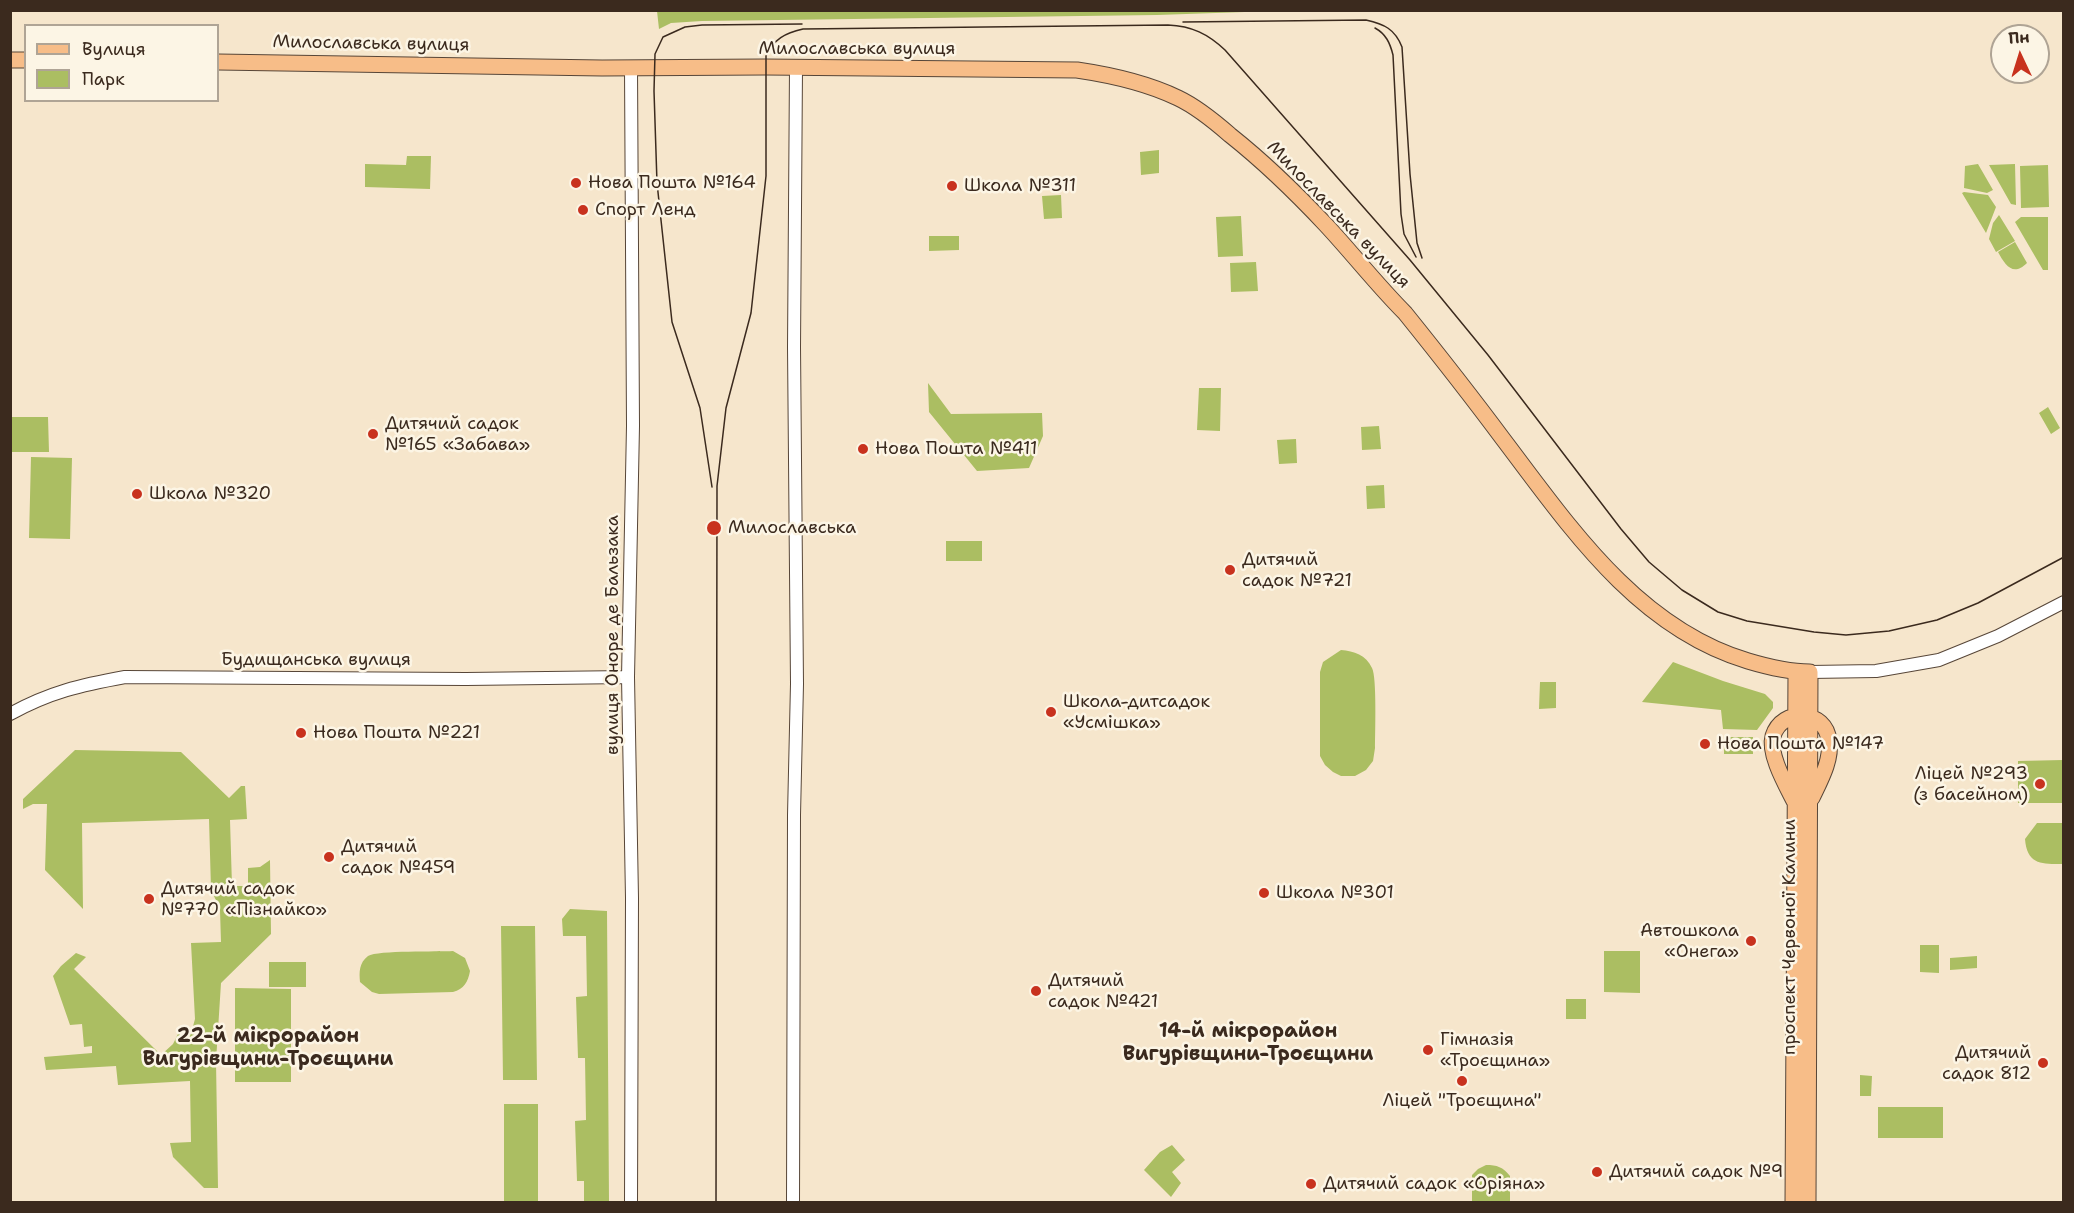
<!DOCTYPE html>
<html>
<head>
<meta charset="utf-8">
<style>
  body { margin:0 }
  #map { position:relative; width:2074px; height:1213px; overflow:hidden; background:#f6e6cc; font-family:"Shantell Sans",sans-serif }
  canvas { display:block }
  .frame { position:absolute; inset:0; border:12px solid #3b2a1e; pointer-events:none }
  .legend { position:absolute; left:24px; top:24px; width:195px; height:78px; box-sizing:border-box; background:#fcf5e5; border:2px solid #afa495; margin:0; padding:8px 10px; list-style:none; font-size:18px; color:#3b2a1e }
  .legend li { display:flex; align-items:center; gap:12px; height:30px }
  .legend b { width:30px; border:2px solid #afa495 }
  .north { position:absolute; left:1990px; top:24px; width:60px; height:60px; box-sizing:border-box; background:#fcf5e5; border:2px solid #afa495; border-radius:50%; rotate:356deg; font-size:16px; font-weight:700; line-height:24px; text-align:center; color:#3b2a1e }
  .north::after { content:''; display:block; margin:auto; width:21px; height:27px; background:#c8321e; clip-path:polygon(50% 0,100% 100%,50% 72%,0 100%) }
</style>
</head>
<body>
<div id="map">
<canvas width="2074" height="1213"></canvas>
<div class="frame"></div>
<ul class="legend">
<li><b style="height:8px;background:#f7bd88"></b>Вулиця</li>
<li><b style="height:16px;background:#abbe62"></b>Парк</li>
</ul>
<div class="north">Пн</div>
</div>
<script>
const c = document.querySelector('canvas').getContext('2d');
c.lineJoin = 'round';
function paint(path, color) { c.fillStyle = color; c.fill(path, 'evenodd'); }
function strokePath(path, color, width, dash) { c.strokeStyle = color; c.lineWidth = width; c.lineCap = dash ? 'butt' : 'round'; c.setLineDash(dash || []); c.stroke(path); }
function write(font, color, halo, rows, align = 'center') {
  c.font = font + ' "Shantell Sans",sans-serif'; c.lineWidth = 5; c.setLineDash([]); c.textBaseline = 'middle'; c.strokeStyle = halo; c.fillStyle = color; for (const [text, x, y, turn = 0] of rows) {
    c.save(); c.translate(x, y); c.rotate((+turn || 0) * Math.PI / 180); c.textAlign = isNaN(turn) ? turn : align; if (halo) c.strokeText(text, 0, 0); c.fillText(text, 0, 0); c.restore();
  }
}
paint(new Path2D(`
  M657,11V10L1274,11L1157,15L702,21L671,23L659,29Z
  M1159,150V173L1141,175L1140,152Z
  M407,156H431L430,189L365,187V164L406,165Z
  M1978,164L1993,190L1987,193L1964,188L1965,166Z
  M2015,164L2016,205L2011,204L1989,165Z
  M2048,165L2049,207L2021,208L2020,166Z
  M1964,192L1988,195L1996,207L1986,233L1962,193Z
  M1061,195L1062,218L1044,219L1042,196Z
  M1999,215L2015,241L1996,252L1989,239L1993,223Z
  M1241,216L1243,256L1218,257L1216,217Z
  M2021,217H2048V270H2043L2015,222Z
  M929,236H959V250L929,251Z
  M2015,242L2027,263C2013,277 2005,265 1998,252Z
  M1256,262L1258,291L1231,292L1230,263Z
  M928,383L951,414L1042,413L1043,436L1029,468L977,471L929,412Z
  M1199,388H1221L1220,431L1197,430Z
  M2048,407L2060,428L2051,434L2039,413Z
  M11,417H48L49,452H11Z
  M1379,426L1381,449L1362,450L1361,427Z
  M1296,439L1297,463L1279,464L1277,440Z
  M31,457L72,458L70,539L29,538Z
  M1384,485L1385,508L1367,509L1366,486Z
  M946,541H982V561H946Z
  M1341,650C1354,651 1366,655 1372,668C1377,677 1375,734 1375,748L1373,761L1366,770L1355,776H1341L1333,772L1325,765L1320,756V672L1323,662Z
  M1673,662L1723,681L1765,694L1773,702V708L1757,730L1723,729L1721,710L1642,702Z
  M1540,682H1556V708L1539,709Z
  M1724,737H1753V754H1724Z
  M75,750L181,752L229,798L241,786H245L247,819L230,820L232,886H248V868L260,867L270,860L271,934L221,983L216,1061L218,1188H204L173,1157L170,1143L191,1142L190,1081L118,1085L116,1066L46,1070L44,1057L92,1053V1046L84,1047L82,1024L70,1025L53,976L61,966L76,953L86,957L74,969L161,1055L173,1044L182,1026L192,1030L195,1019L191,943L221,942L220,910L211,889L209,819L82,823L83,909L45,870L47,804H33L23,809V799Z
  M2063,760V803H2018V761Z
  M2037,823H2063V864C2042,864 2027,865 2025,839Z
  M570,909L607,911L609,1202H584V1181H577L575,1121L586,1120L585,1058H578L576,997L587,996L586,936H563L562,919Z
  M501,926H535L537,1080H503Z
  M1920,945H1939V973L1920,972Z
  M453,951L465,958L470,971C468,982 464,989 453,992L379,994L372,992L360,982C359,972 359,963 368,956C378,950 438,952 453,951Z
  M1604,951H1640V993L1604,992Z
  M1977,956V968L1950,970V958Z
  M269,962H306V987H269Z
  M235,988L291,989V1082H235Z
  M1566,999H1586V1019H1566Z
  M1860,1075L1872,1076L1871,1096H1860Z
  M504,1104H538V1202H504Z
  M1878,1107H1943V1138H1878Z
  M1172,1145L1185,1160L1172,1172L1181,1183L1171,1197L1144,1170L1160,1152Z
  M1486,1165C1497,1165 1503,1167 1510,1176V1202H1472V1175L1478,1169Z`), '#abbe62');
const minor = new Path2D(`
  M1810,672L1876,671L1939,660L1998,636L2064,602
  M10,714C50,692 81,685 125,677L466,679L628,677
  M631,1202L632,898L628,677L633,426L631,68
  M793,1202L794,815L797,684L794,347L796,68`);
const major = new Path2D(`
  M10,60H26
  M218,62L602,68L765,67L1077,70C1111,75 1147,83 1178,98C1197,107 1214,121 1230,135C1264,162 1296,193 1326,225C1353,254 1377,285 1405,313C1438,354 1471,396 1503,439C1569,526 1637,628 1748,661C1768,667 1788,672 1810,672L1808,1202
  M1794,801C1786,785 1768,754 1773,736C1782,707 1826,709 1829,741C1832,760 1820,781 1812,798
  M1793,1202L1796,672`);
strokePath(minor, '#574638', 14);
strokePath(major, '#574638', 17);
strokePath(minor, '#fff', 12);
strokePath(major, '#f7bd88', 15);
strokePath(new Path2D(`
  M1183,22L1366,20C1384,24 1395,29 1402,47L1410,174L1417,243L1422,258
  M1375,28C1386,34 1390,43 1393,55L1401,214L1404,234L1416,257
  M712,487L700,408L672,322L657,183L654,91L655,54L663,37L685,27L702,25L802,24
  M716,1202L717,486L726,408L751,313L766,176V56C774,39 785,33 803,29L1168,25C1192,26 1208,34 1225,50L1410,260L1488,355L1621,529L1649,562L1682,590L1718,612L1747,621L1814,632L1846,635L1889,631L1937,620L1978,603L2064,557`), '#3b2a1e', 1.5);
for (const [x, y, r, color] of [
  [576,183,6,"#c8321e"],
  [952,186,6,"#c8321e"],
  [583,210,6,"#c8321e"],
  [373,434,6,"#c8321e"],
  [863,449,6,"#c8321e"],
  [137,494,6,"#c8321e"],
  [714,528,8,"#c8321e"],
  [1230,570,6,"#c8321e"],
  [1051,712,6,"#c8321e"],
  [301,733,6,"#c8321e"],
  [1705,744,6,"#c8321e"],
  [2040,784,6,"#c8321e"],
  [329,857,6,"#c8321e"],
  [1264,893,6,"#c8321e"],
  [149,899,6,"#c8321e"],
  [1751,941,6,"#c8321e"],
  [1036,991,6,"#c8321e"],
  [1428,1050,6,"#c8321e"],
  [2043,1063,6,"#c8321e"],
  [1462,1081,6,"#c8321e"],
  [1597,1172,6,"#c8321e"],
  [1311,1184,6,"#c8321e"]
]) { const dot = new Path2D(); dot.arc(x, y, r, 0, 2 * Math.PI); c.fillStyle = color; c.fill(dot); strokePath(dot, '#fcf5e5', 2); }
write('18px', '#3b2a1e', '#fcf5e5', [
  ["Милославська вулиця",371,44,1],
  ["Милославська вулиця",857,49],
  ["Милославська вулиця",1338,215,46],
  ["вулиця Оноре де Бальзака",613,635,-90],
  ["Будищанська вулиця",316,660],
  ["проспект Червоної Калини",1790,937,-90]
]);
write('18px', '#3b2a1e', '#fcf5e5', [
  ["Нова Пошта №164",588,183],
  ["Школа №311",964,186],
  ["Спорт Ленд",595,210],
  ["Дитячий садок",385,424],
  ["№165 «Забава»",385,445],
  ["Нова Пошта №411",875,449],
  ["Школа №320",149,494],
  ["Милославська",728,528],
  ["Дитячий",1242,560],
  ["садок №721",1242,581],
  ["Школа-дитсадок",1063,702],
  ["«Усмішка»",1063,723],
  ["Нова Пошта №221",313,733],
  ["Нова Пошта №147",1717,744],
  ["Ліцей №293",2028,774,"right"],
  ["(з басейном)",2028,795,"right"],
  ["Дитячий",341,847],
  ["садок №459",341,868],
  ["Дитячий садок",161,889],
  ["№770 «Пізнайко»",161,910],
  ["Школа №301",1276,893],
  ["Автошкола",1739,931,"right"],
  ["«Онега»",1739,952,"right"],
  ["Дитячий",1048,981],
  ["садок №421",1048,1002],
  ["Гімназія",1440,1040],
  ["«Троєщина»",1440,1061],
  ["Дитячий",2031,1053,"right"],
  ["садок 812",2031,1074,"right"],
  ["Ліцей \"Троєщина\"",1462,1101,"center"],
  ["Дитячий садок №9",1609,1172],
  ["Дитячий садок «Оріяна»",1323,1184]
], 'left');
write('bold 20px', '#3b2a1e', '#fcf5e5', [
  ["14-й мікрорайон",1248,1032],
  ["Вигурівщини-Троєщини",1248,1055],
  ["22-й мікрорайон",268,1037],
  ["Вигурівщини-Троєщини",268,1060]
]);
</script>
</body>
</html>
